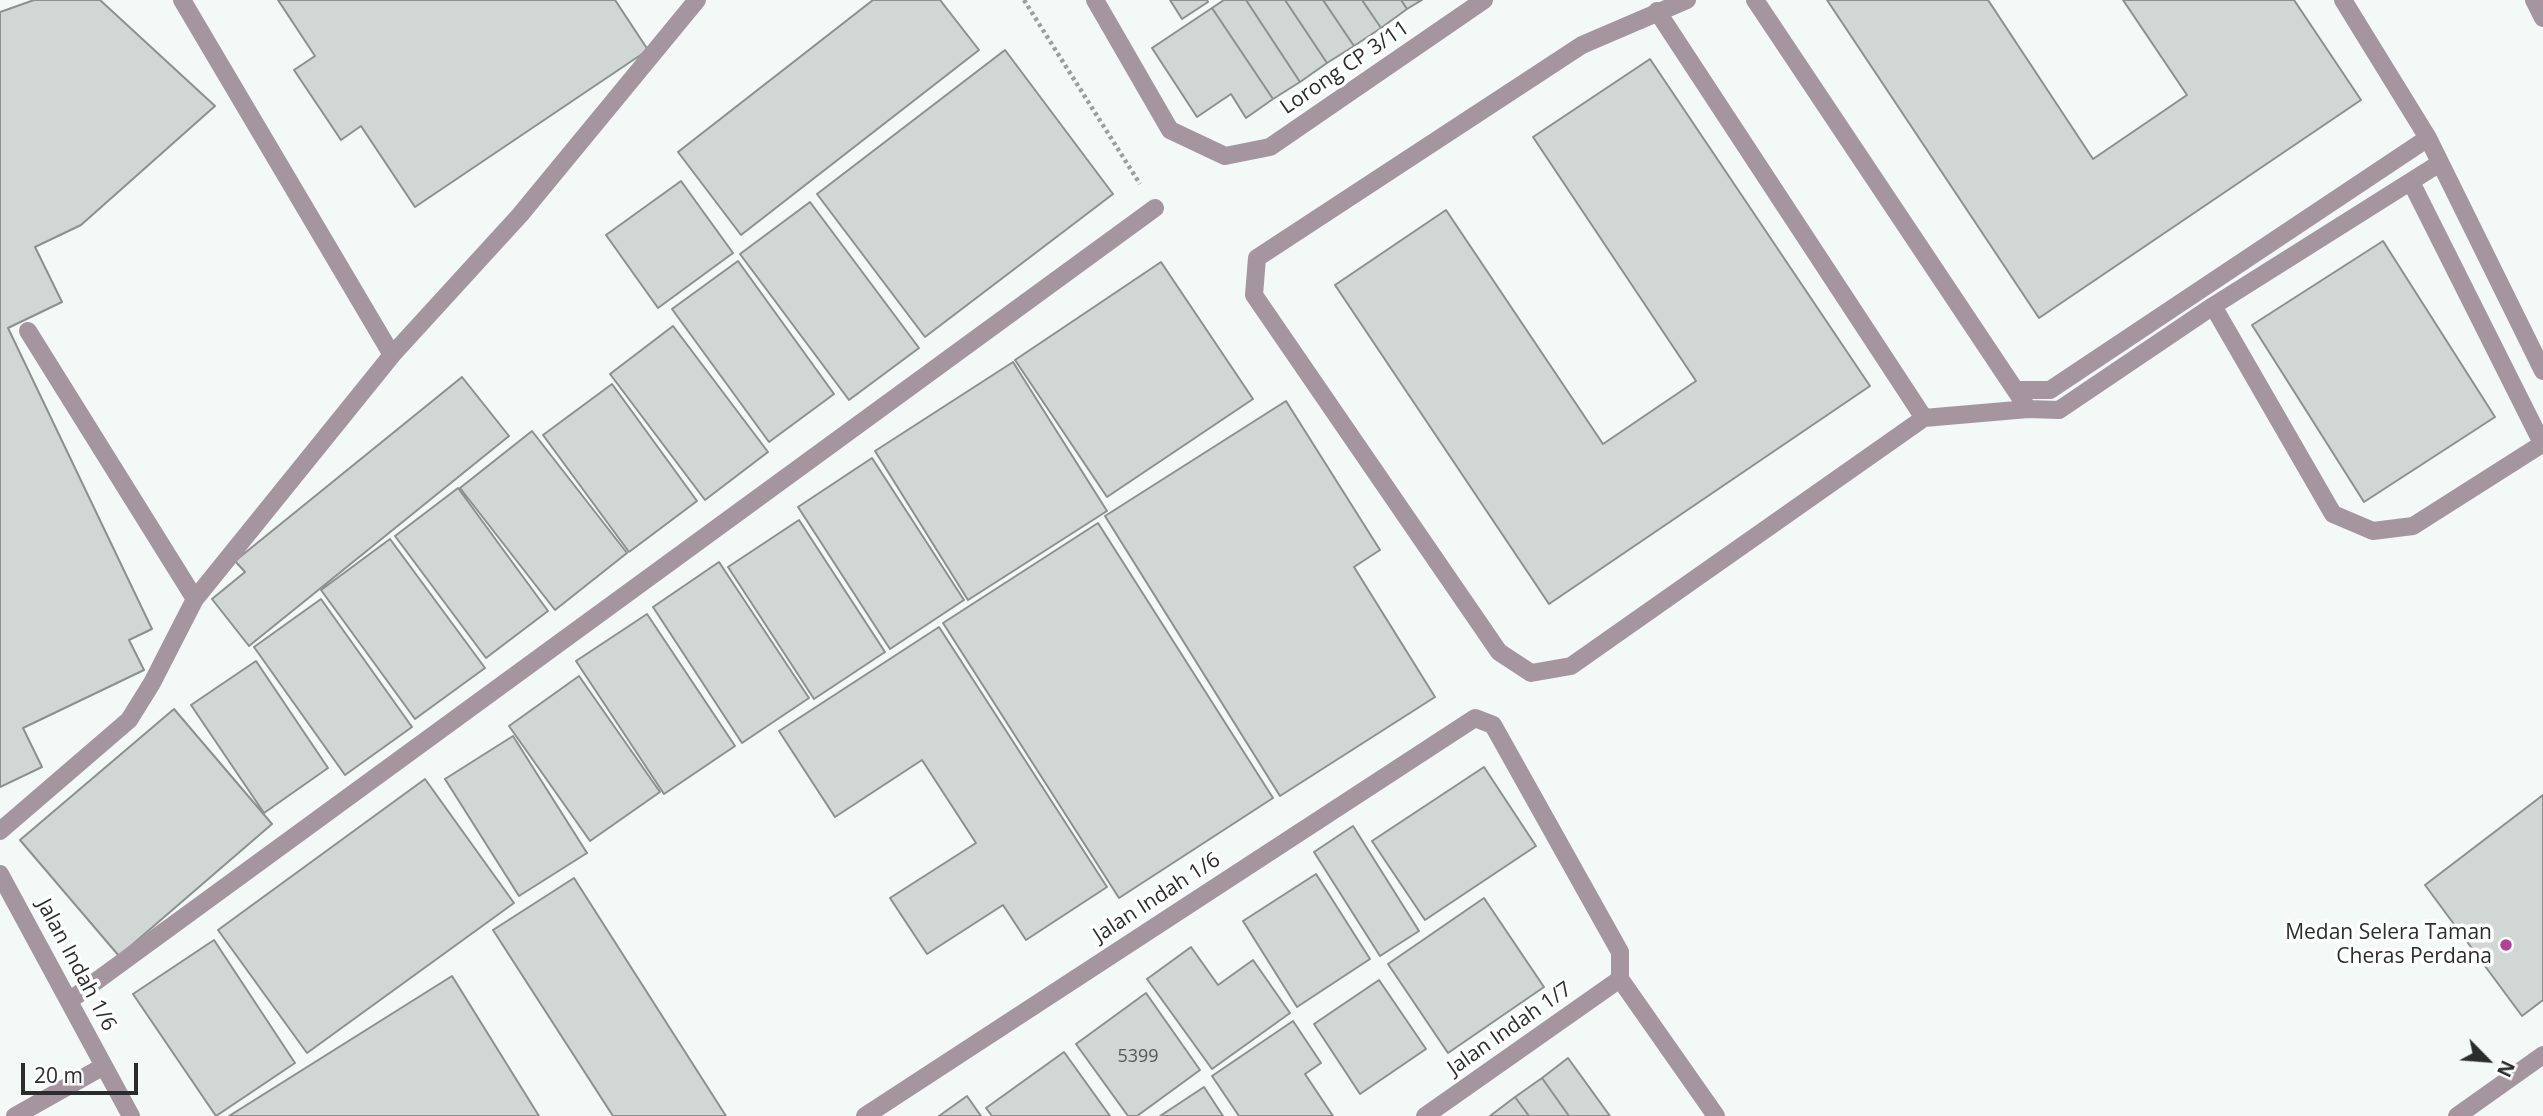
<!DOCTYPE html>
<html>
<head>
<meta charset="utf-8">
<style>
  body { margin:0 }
  #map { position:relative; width:2543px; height:1116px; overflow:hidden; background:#f2f9f6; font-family:"Open Sans",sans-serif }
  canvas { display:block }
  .north { position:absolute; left:2452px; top:1025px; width:70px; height:70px; -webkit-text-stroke:5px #fff; paint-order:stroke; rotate:115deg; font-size:19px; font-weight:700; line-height:28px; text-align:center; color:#2a2d2c }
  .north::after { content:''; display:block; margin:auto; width:24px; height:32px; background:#2a2d2c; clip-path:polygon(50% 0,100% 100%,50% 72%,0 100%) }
  .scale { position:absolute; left:21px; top:1063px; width:117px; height:32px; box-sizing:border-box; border:4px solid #2a2d2c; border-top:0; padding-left:9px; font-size:21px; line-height:24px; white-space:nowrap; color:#2a2d2c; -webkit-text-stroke:5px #fff; paint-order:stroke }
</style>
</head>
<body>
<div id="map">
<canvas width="2543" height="1116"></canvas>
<div class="north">N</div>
<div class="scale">20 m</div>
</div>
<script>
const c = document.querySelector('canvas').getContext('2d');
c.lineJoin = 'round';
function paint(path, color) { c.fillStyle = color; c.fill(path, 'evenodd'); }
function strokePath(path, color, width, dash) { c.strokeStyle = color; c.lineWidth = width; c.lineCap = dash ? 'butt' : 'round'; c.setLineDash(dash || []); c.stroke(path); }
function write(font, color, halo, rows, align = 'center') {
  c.font = font + ' "Open Sans",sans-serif'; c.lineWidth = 7; c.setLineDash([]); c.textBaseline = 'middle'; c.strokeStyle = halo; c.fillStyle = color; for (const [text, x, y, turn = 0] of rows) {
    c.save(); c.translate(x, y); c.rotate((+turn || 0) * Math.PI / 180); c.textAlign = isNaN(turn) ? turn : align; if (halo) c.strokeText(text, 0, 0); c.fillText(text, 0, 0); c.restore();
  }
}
const building = new Path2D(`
  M34,0H100L215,106L81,225L35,247L62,302L8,328L152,629L129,640L144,670L23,728L42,767L0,787V12Z
  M278,0H615L648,50L415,207L361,126L341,140L294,70L315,56Z
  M873,0H940L979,50L741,235L678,152Z
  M1170,0H1207L1208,2L1182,19Z
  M1224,0H1246L1300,82L1273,99L1212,8Z
  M1246,0H1285L1327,63L1300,82Z
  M1285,0H1323L1354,46L1327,63Z
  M1323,0H1362L1381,28L1354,46Z
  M1362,0H1401L1407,9L1381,28Z
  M1401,0H1422L1407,9Z
  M1827,0H1988L2093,159L2187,95L2123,0H2294L2361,100L2039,318Z
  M1212,8L1273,99L1246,118L1231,94L1197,117L1152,48Z
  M1005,50L1113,194L925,337L817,194Z
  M1650,59L1870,386L1549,604L1335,285L1446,210L1603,444L1696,381L1533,137Z
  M681,181L733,253L658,308L606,235Z
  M810,202L919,348L849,400L740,254Z
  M2383,241L2495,417L2364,502L2252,325Z
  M738,261L834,394L769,442L672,309Z
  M1161,262L1253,399L1107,497L1015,360Z
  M673,326L768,452L705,500L610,374Z
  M1013,362L1107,511L968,600L875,451Z
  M462,377L509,436L249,646L212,599L245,572L235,561Z
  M612,384L697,501L629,552L543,435Z
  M1286,401L1380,550L1354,567L1435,697L1280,796L1105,516Z
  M532,431L627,553L555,610L460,488Z
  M872,458L964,600L890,649L798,507Z
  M458,488L548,611L486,658L395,536Z
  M799,520L885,652L814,699L728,567Z
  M1098,523L1273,798L1119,898L943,623Z
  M390,539L485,668L415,719L321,590Z
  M719,562L809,698L742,743L653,607Z
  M321,599L412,727L345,775L254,647Z
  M647,614L735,746L664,794L576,661Z
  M939,627L1107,887L1026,940L1003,905L927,954L890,898L976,843L922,760L835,817L779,731Z
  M256,661L328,768L264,813L191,705Z
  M579,676L660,792L590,841L509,726Z
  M174,709L272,824L119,956L20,840Z
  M513,736L587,853L519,896L445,779Z
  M1484,767L1536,846L1425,920L1372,841Z
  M425,779L514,903L307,1053L218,930Z
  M2543,795V1000L2522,1016L2425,885Z
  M1353,826L1419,931L1380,956L1314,852Z
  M1316,874L1370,959L1297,1007L1243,921Z
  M574,878L726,1116H613L493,930Z
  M1484,898L1544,987L1448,1053L1388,964Z
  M214,940L295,1063L216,1116L133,994Z
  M1191,947L1218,985L1253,960L1290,1013L1212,1069L1147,979Z
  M452,976L539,1116H229Z
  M1379,980L1426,1049L1360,1094L1314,1024Z
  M1146,993L1200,1070L1137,1116H1128L1076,1044Z
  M1293,1021L1321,1063L1305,1074L1333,1116H1239L1212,1076Z
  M1064,1052L1110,1116H992L986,1108Z
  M1568,1058L1610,1116H1569L1542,1078Z
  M1542,1078L1569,1116H1529L1515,1097Z
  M1204,1087L1223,1116H1160Z
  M967,1096L981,1116H939Z
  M1515,1097L1529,1116H1490Z`);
paint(building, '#d0d7d4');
strokePath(building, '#8b918f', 2);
strokePath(new Path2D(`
  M1024,0L1140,184`), '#9ba09e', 4.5, [3.5, 3.5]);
strokePath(new Path2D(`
  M1095,0L1170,130L1225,156L1270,147L1484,0
  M1687,0L1582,45L1257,258L1254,295L1499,652L1531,673L1571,666L1924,418
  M1755,0L2028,409
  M2343,0L2428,138L2543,371
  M2534,0L2543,18
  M1657,11L1924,418L2028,409L2059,410L2213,306L2440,163
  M2411,182L2543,445
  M2213,306L2333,514L2373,531L2413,526L2542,444
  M28,331L195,599
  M392,355L520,215L697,0
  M2015,390H2050L2428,138
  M0,831L129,720L152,683L195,599L392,355L182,0
  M0,874L131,1116
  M1620,979L1716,1116
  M69,1001L1155,208
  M15,1116L104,1066
  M865,1116L1475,718L1493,725L1620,952V979
  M1425,1116L1620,979
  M2457,1116L2543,1055`), '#a5959f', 18);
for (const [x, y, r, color] of [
  [2506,945,7,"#b34099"]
]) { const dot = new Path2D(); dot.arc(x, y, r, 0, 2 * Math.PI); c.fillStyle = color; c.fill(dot); strokePath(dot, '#fff', 2.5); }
write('18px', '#545856', null, [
  ["5399",1138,1057]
]);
write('21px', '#2a2d2c', '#fff', [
  ["Lorong CP 3/11",1345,68,-34],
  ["Jalan Indah 1/6",1157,898,-33],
  ["Jalan Indah 1/6",76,965,62],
  ["Jalan Indah 1/7",1510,1029,-35]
]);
write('21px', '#2a2d2c', '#fff', [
  ["Medan Selera Taman",2492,933],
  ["Cheras Perdana",2492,957]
], 'right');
</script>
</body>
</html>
